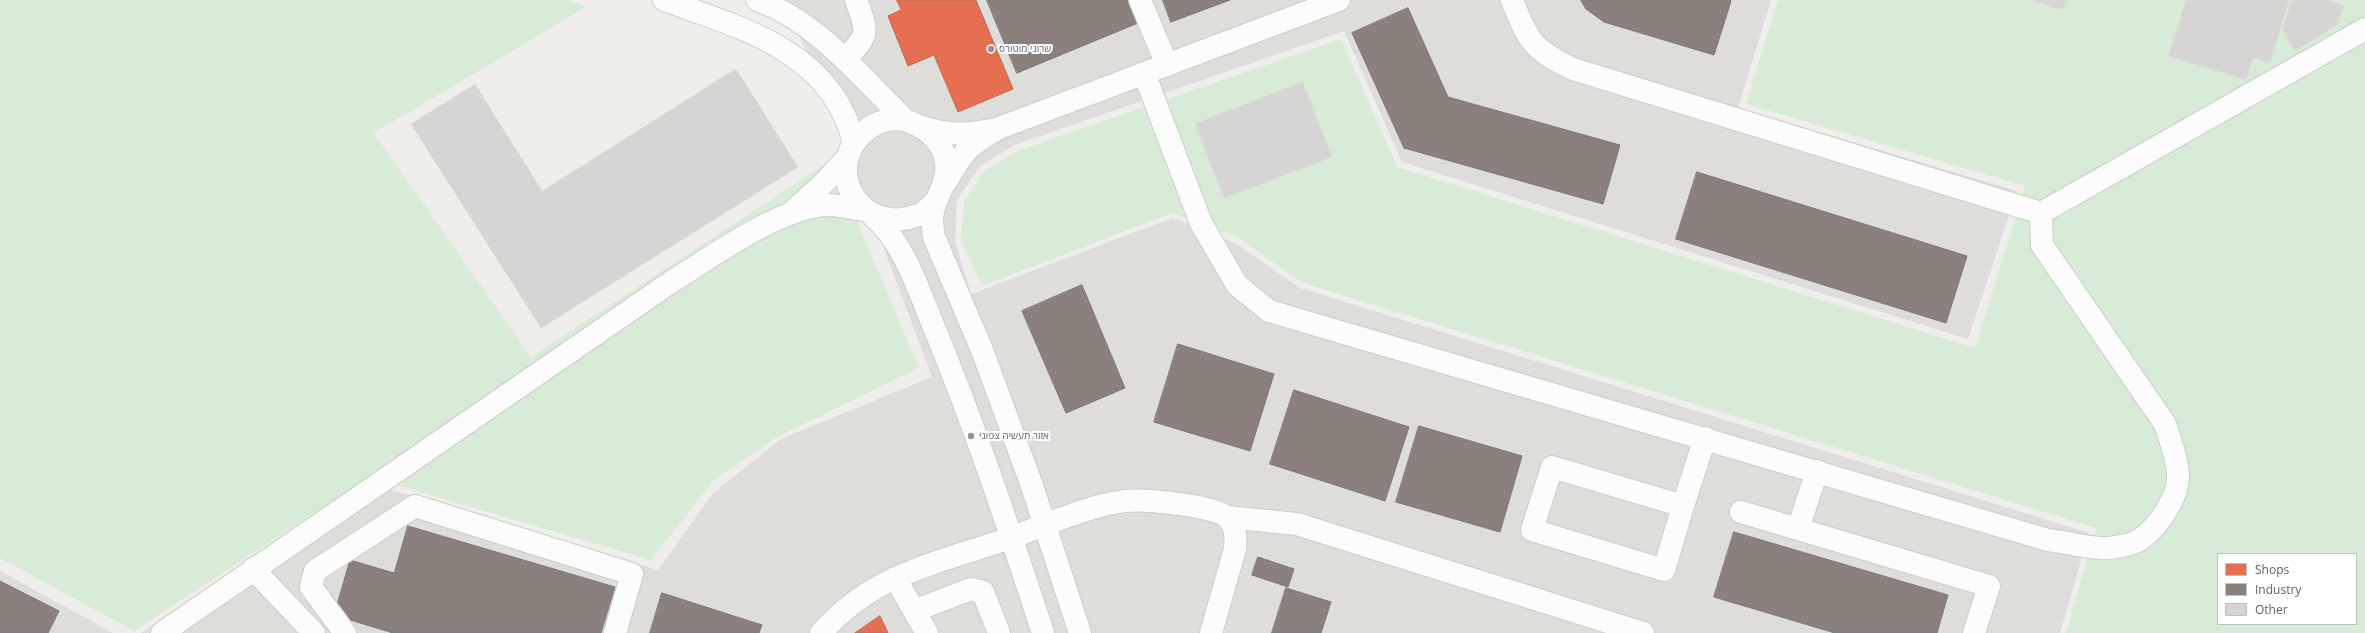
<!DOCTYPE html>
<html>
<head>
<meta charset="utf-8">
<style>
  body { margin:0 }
  #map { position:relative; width:2365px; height:633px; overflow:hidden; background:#efeeea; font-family:"Open Sans",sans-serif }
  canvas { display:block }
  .legend { position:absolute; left:2217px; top:553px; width:140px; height:72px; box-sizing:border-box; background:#fff; border:1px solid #bfc1c3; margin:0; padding:5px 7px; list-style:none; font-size:12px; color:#5f6368 }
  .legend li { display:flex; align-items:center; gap:8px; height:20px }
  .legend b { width:20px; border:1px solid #bfc1c3 }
</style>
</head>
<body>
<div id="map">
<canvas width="2365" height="633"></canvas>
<ul class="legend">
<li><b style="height:11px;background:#e76f51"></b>Shops</li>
<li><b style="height:11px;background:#8a817c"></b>Industry</li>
<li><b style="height:11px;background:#d6d5d3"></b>Other</li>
</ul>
</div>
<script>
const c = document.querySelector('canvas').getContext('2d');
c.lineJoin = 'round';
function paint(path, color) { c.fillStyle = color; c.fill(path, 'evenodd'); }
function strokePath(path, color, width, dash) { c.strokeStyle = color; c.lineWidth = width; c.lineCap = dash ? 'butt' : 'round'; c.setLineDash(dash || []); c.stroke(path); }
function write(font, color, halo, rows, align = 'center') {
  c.font = font + ' "Open Sans",Heebo,sans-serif'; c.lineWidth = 4; c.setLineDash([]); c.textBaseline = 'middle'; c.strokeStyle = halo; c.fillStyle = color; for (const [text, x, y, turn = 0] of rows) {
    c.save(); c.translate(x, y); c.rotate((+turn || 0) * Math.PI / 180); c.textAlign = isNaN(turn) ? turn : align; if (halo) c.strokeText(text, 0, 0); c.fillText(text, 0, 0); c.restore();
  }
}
paint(new Path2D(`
  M784,0H1771L1738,108L2017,191L1968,339L1402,162L1344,31L1014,145L979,167L957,200L955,241L971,294L1173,218L1235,243L1300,288L2089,533L2060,633H141L368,483L658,570L713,493L781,439L932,377L836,121Z
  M0,571L113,633H0Z`), '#dfddda');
paint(new Path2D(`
  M0,0H568L586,7L374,133L531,357L831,160L919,368L777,437L714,480L651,560L369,477L134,631L0,558Z
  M1778,0H2365V633H2066L2096,528L1303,283L1237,237L1172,213L982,286L961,240L964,202L983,172L1017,151L1341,39L1397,167L1975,348L2025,186L1746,104ZM2218,554H2356V624H2218Z`), '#d8ebd6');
const shops = new Path2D(`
  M897,0H976L1013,89L958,112L934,55L908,66L888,16L901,10Z
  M880,616L888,633H855Z`);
paint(shops, '#e76f51');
strokePath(shops, '#be6b58', 1);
const industry = new Path2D(`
  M987,0H1129L1138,23L1017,73Z
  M1163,0H1230L1171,22Z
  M1581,0H1730L1731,1L1714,55L1604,22L1586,9Z
  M1408,8L1448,97L1620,145L1603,204L1404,148L1352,33Z
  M1697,172L1967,256L1946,323L1676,239Z
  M1082,285L1125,388L1066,413L1022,311Z
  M1178,344L1274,374L1250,451L1154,422Z
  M1294,390L1409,427L1385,501L1270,464Z
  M1419,426L1522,456L1500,532L1396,502Z
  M408,526L615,587L601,633H393L334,615L350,560L394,573Z
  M1734,532L1948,595L1937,633H1835L1714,597Z
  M1258,557L1294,569L1288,587L1252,575Z
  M0,581L59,611L48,633H0Z
  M1286,588L1331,602L1321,633H1272Z
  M662,593L762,625L759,633H650Z`);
paint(industry, '#8a817c');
strokePath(industry, '#7d7876', 1);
const building = new Path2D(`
  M2032,0H2067L2063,10Z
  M2186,0H2289L2270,63L2253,58L2246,80L2169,56Z
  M2292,0H2328L2344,5L2337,25L2295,51L2283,30Z
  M736,69L798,167L541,328L411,124L475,84L542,191Z
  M1303,82L1332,157L1224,198L1195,124Z`);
paint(building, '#d6d5d3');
strokePath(building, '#deddd9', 1);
const minor = new Path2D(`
  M664,0C741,28 832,51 854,143
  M757,0C818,22 860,76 905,120
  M1140,0L1167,65
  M1512,0C1528,41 1533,50 1573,69L2041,213L2365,29
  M845,60C870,33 868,33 856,0
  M1144,73L1201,223L1237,285L1269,311L2048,540C2065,542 2083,547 2100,548C2111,549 2132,545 2141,539C2158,527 2180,495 2178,474C2177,456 2170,440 2165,424L2042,245L2041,213
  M922,127C947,135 965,135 990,130
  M946,182C964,150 968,146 999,128L1339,0
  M937,200C932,205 925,213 918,215C859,238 818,165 869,128C880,121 894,117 907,121C923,126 939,138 944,154C953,180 934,195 932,218C932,224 933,231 934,237L982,350L1031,483L1080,633
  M793,211L820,187L847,158
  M872,215C904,243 917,286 933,325C975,426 1009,529 1043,633
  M1552,467L1683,506L1664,570L1532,530Z
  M1683,506L1705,438
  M1741,512L1989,586L1974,633
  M1227,517L1297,524L1643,633
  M1798,529L1817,471
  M253,569L314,633
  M895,578L927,633
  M914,611L971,589L983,592L999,633
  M162,633L671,282C710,258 782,206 827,205C840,205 854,209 867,210
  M345,633L311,587L315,571L415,506L632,574L615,633
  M821,633C841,611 868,590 896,578C934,560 974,551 1013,537C1049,524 1087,506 1125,501C1143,499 1216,505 1228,518C1236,527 1236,538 1235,549L1211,633`);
strokePath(minor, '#cbcccc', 24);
strokePath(minor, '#fdfcfc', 22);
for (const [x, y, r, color] of [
  [991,49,4,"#919496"],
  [971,436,4,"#919496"]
]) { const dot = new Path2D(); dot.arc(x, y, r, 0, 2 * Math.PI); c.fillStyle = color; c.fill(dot); strokePath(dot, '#fff', 1.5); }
write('10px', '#5f6368', '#fff', [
  ["שרוני מוטורס",999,49],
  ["אזור תעשיה צפוני",979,436]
], 'left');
</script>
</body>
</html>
